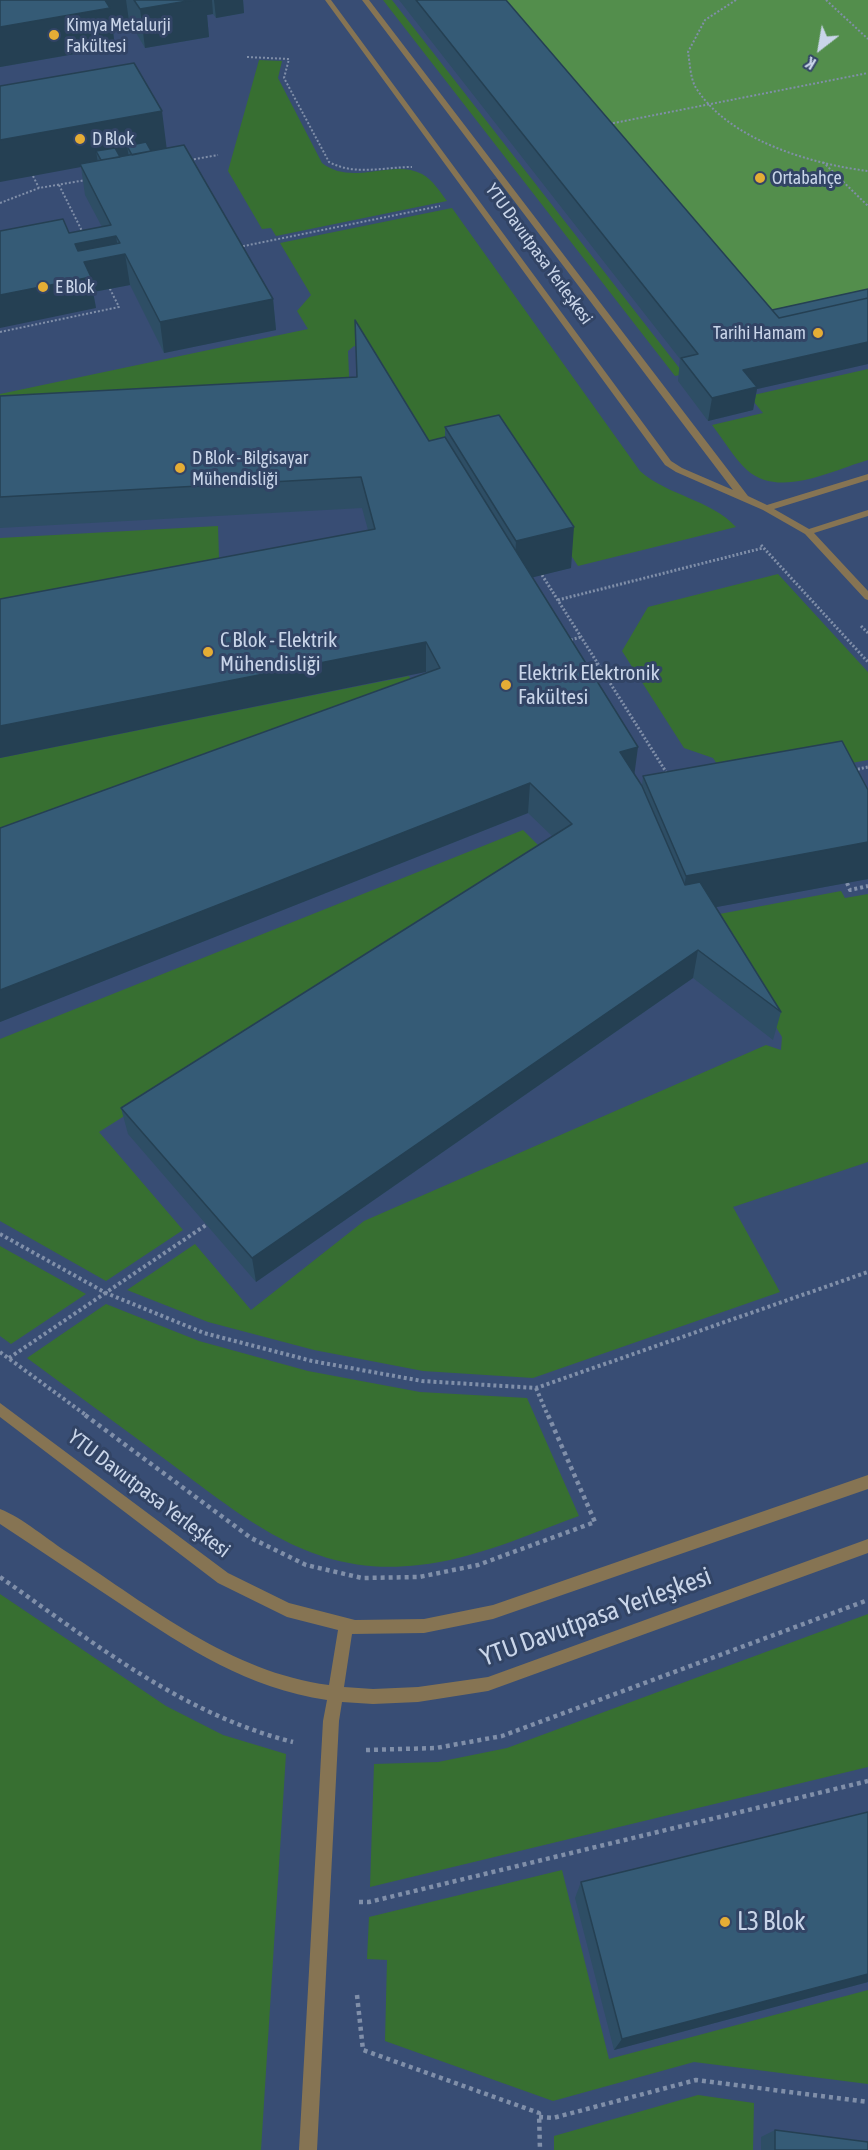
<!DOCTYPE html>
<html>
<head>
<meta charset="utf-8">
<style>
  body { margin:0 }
  #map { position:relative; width:868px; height:2150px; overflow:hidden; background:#324465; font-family:"Asap Condensed",sans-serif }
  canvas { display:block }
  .north { position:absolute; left:790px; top:18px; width:60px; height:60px; -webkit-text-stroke:4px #324465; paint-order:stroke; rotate:211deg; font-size:16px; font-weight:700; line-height:24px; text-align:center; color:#c9d5e9 }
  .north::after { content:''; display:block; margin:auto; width:21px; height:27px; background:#c9d5e9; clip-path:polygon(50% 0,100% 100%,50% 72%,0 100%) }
</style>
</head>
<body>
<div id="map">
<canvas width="868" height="2150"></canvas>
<div class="north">K</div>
</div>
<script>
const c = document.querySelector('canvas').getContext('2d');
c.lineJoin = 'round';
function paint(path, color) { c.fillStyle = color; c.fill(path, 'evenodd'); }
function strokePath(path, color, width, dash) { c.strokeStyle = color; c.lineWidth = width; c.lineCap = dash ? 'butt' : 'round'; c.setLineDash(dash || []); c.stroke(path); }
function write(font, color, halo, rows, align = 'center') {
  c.font = font + ' "Asap Condensed",sans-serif'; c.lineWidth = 6; c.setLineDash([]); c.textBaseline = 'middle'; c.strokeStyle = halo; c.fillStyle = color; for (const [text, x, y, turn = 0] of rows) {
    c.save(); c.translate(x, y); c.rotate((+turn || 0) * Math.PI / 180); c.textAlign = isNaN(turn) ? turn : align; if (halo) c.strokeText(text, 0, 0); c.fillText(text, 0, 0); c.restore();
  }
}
paint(new Path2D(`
  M0,0H868V2150H0Z`), '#384d74');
paint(new Path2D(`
  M383,0H392L684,374L675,376Z
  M259,60L282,61L278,78L322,163C353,187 392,158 422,174C433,180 440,192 447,201L276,236L271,228L262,229L228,171Z
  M452,208L640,471C668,496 710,499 736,527L578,566L502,450L433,466L363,350L354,346L348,351L350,399L0,419V394L308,329L297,311L311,295L280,243Z
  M868,369V460C833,470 779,499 747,470C734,458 723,439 712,425L763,413L749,396Z
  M218,526L219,558L0,599V538Z
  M778,574L868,672V760L731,785L713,758L684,748L622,651L648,607Z
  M409,676L418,693L0,846V758Z
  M523,830L544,851L99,1132L183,1230L106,1281L0,1221V1039Z
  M841,891L845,898L868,894V1162L733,1207L780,1292L533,1378L423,1371L314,1350L208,1322L127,1290L195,1244L251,1310L364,1221L766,1045L781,1050L782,1037L709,916Z
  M0,1246L86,1294L11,1344L0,1336Z
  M106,1304L199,1341L308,1371L420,1392L527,1398L579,1516C527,1535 475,1559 419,1565C312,1578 246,1519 166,1460C120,1426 73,1392 27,1358Z
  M0,1594L166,1706L223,1735L286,1754L261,2150H0Z
  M868,1614V1767L370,1887L374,1764L438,1762L507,1748Z
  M562,1870L609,2059L868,1990V2084L694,2062L553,2101L385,2041L387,1960L367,1959L369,1917Z
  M698,2095L754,2103L753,2150H554V2136Z`), '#376f31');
paint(new Path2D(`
  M499,0H868V301L774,321Z`), '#538e4c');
strokePath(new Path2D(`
  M736,0L705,20L688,52C690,63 690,78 696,88C729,140 811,164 868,171
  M826,0L868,39
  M247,57L289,59L284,78L329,162C355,176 384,167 412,167
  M609,124L868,73
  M190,160L218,155
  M823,162L868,206
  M33,176L39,188
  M59,185L84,235
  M0,203L39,188L86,180
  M239,247L440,206
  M0,332L119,307L108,285`), '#808fa9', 2, [2, 2]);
strokePath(new Path2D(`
  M761,545L868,662
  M542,575L668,775
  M558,600L763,548
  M861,626L868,633
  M567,641L581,637
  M584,668L598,664
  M854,770L868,767`), '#808fa9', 3, [2, 2]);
strokePath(new Path2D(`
  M847,883L850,890L868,886
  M0,1234L106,1293L204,1333L312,1361L422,1381L536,1388L868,1272
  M0,1352L87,1416
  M9,1358L206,1225
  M536,1388L548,1416`), '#808fa9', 4, [3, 3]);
strokePath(new Path2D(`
  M85,1415L251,1538L306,1565L362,1578L419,1577L478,1565L595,1522L548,1415
  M0,1577C93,1642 181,1714 293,1742
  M366,1750L436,1748L502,1736L868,1600
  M359,1902H369L868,1781
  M357,1995L363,2050L539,2113L540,2150
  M539,2117L553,2118L696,2080L868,2102`), '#808fa9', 4.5, [4, 4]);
paint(new Path2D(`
  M325,0H331L671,461L682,468L733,490L362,0H369L748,496L767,505L868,474V480L774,509L809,529L868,510V516L814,533L868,591V600L865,599L805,534L763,510L676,472L665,465Z
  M0,1403L228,1573L289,1603L355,1620L424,1619L493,1605L868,1475V1489L493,1619L424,1633L352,1634L344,1687L373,1689L418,1687L488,1677L868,1539V1553L488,1691L418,1702L373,1704L342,1702L339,1721L317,2150H299L323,1721L327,1700C247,1688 188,1649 122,1605C81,1578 41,1551 0,1524V1509C23,1518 48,1540 70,1554C151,1607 230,1672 329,1685L338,1630L287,1617L218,1583L0,1417Z`), '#867453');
paint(new Path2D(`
  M0,0H243L244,13L216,18L213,14L207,15L209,37L145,48L129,21L112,24L115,47L0,67Z
  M399,0H506L772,310L868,289V364L757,389L753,410L708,421L678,381L680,359Z
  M0,86L166,148L273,299L276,330L164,353L130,285L93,292L96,308L69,233L102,227L85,195L81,167Z
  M0,396L429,441L445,437V427L571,568L532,577L634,775L642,786L643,776L868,790V879L716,907L781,1012L773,1040L693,978L256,1282L128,1134L121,1108L552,836L528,813L0,1022V828L427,673L368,530L362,508L0,528Z
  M868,1812V1982L614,2050L575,1898L581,1882Z
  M775,2130L868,2150H761V2137Z`), '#2e4e65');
paint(new Path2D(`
  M99,0H126L129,21L112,24L115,47L0,67V27Z
  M193,0H212L213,14L207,15L209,37L145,48L140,9Z
  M214,0H243L244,13L216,18Z
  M162,111L167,151L133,157L127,146L129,158L102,163L96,151L98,163L80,164L81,167L0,182V140Z
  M116,236L119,255L125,254L130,285L93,292L96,308L0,328V295L75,244Z
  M273,299L276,330L164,353L160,322Z
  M868,342V364L757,389L753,410L708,421L712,398L743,370Z
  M574,527L571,568L514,582L516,541Z
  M426,642V672L0,758V726Z
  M638,747L634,777L620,752Z
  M530,783L528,813L0,1022V990Z
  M868,842V879L679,914L686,876Z
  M698,950L693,978L256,1282L252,1258Z
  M868,1974V1982L614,2050L622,2039Z`), '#254053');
const building = new Path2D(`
  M0,0H105L110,8L0,27Z
  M134,0H193L140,9Z
  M416,0H506L779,318L868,298V342L743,370L757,387L712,398L681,358L698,354Z
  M134,63L162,111L0,140V86Z
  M146,142L151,151L132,155L127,146Z
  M184,145L273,299L160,322L125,254L84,262L91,277L0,295V231L63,219L69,233L111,225L80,164ZM116,236L120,243L78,251L75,244Z
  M115,148L120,157L101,160L96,151Z
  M868,289V298L779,318L772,310Z
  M355,320L429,441L445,437L638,747L620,752L642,786L685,885L700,882L781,1012L698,950L252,1258L121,1108L572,824L530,783L0,990V828L440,668L426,642L0,726V599L375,529L361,477L0,497V396L357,377Z
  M499,415L574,527L516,541L445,427Z
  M842,741L868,790V842L686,876L643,776Z
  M868,1812V1974L622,2039L581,1882Z
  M775,2130L868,2142V2150H775Z`);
paint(building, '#355b76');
strokePath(building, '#254053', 1.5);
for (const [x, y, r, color] of [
  [54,35,6,"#e5ad35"],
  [80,139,6,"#e5ad35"],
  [760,178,6,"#e5ad35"],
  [43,287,6,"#e5ad35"],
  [818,333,6,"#e5ad35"],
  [180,468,6,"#e5ad35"],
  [208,652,6,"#e5ad35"],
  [506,685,6,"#e5ad35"],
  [725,1922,6,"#e5ad35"]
]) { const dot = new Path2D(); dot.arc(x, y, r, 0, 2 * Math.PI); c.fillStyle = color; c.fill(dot); strokePath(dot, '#324465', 2); }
write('18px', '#c9d5e9', '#324465', [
  ["Kimya Metalurji",66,25],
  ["Fakültesi",66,46],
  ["D Blok",92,139],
  ["Ortabahçe",772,178],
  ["E Blok",55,287],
  ["Tarihi Hamam",806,333,"right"],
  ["D Blok - Bilgisayar",192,458],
  ["Mühendisliği",192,479]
], 'left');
write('18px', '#c9d5e9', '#324465', [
  ["YTU Davutpasa Yerleşkesi",539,254,54]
]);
write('21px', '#c9d5e9', '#324465', [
  ["C Blok - Elektrik",220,640],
  ["Mühendisliği",220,664],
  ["Elektrik Elektronik",518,673],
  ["Fakültesi",518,697]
], 'left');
write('21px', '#c9d5e9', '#324465', [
  ["YTU Davutpasa Yerleşkesi",149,1494,37]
]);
write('26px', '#c9d5e9', '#324465', [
  ["YTU Davutpasa Yerleşkesi",596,1617,-20]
]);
write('26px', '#c9d5e9', '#324465', [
  ["L3 Blok",737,1922]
], 'left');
</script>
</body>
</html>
